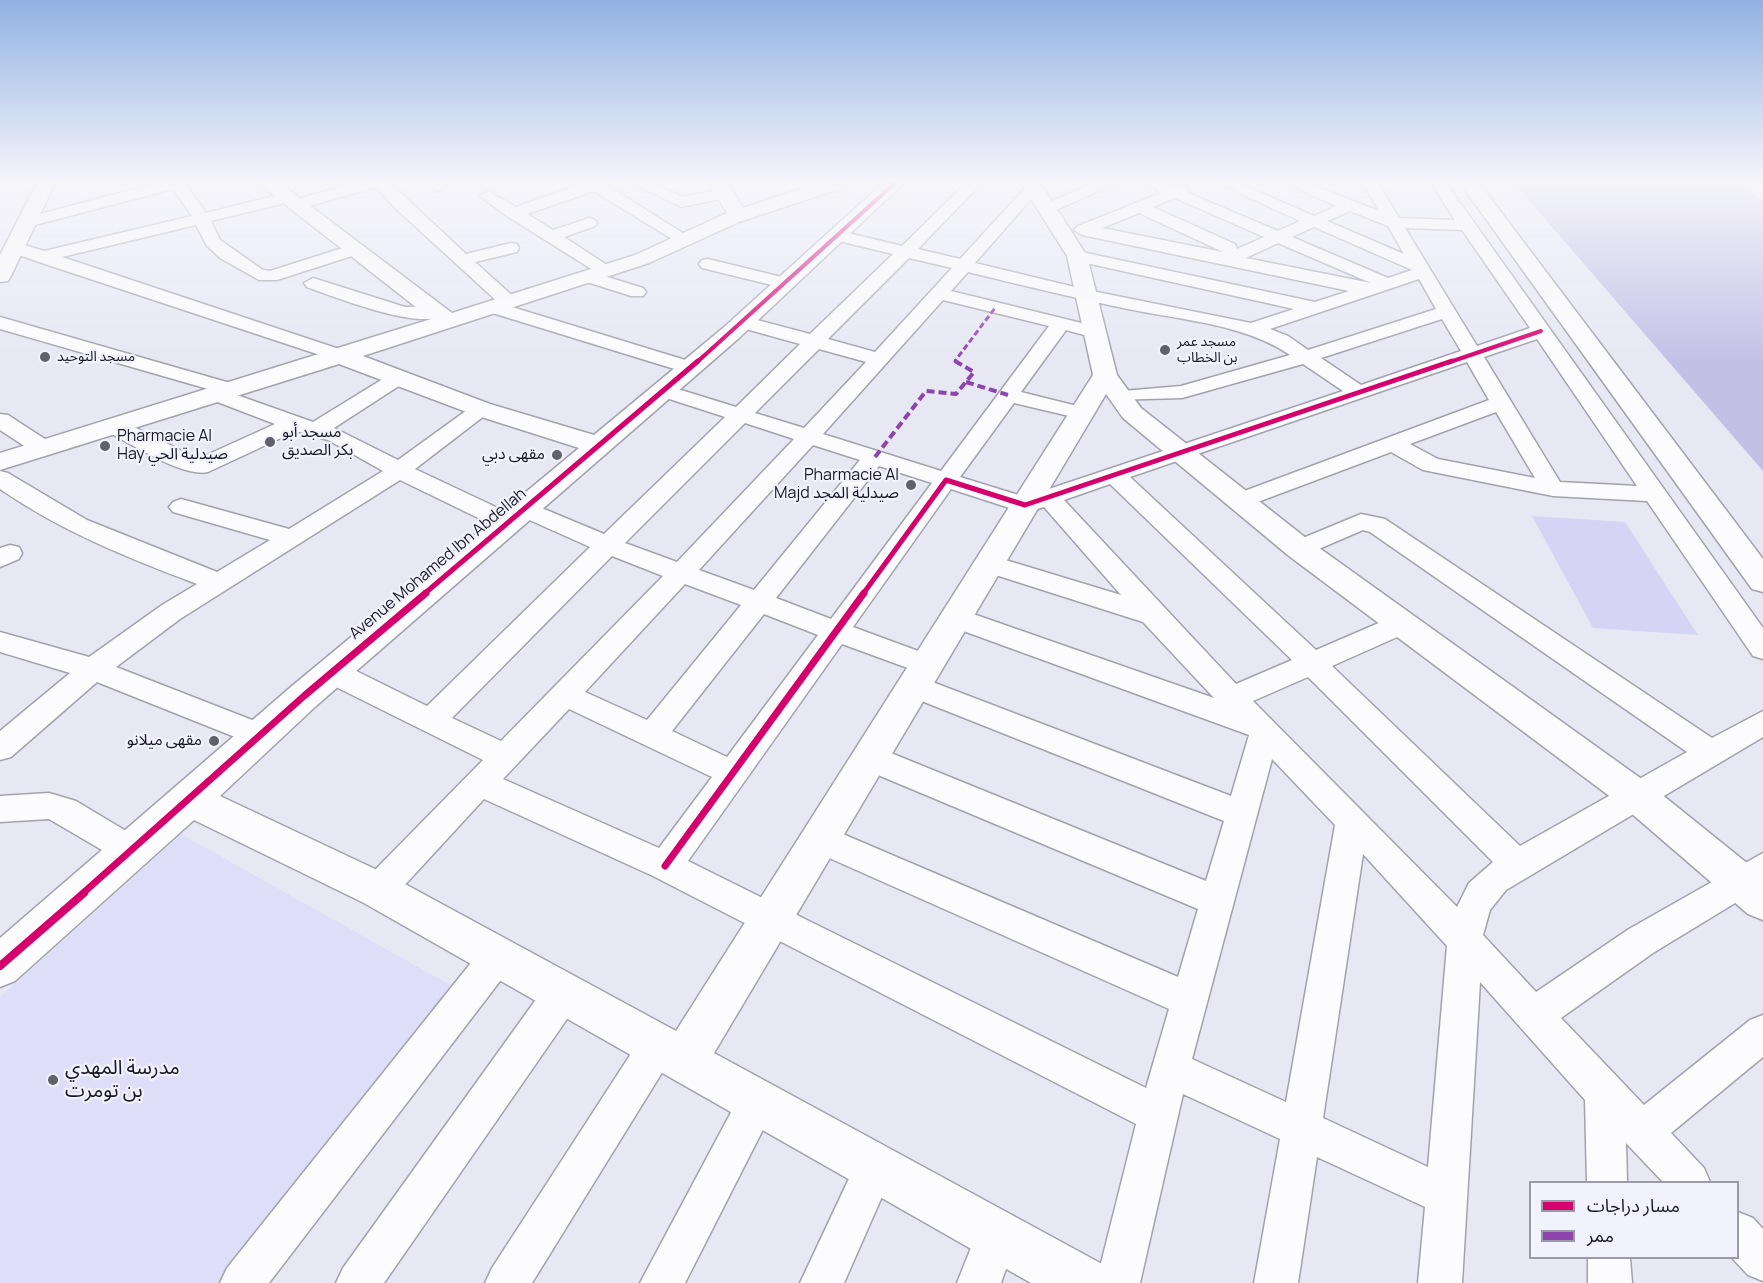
<!DOCTYPE html>
<html>
<head>
<meta charset="utf-8">
<style>
  body { margin:0 }
  #map { position:relative; width:1763px; height:1283px; overflow:hidden; background:#e8e8f5; font-family:Manrope,"Noto Sans Arabic",sans-serif }
  canvas { display:block }
  .legend { position:absolute; left:1529px; top:1181px; width:210px; height:78px; box-sizing:border-box; background:#f2f1fe; border:2px solid #9b9aa6; margin:0; padding:8px 10px; list-style:none; font-size:18px; color:#181822 }
  .legend li { display:flex; align-items:center; gap:12px; height:30px }
  .legend b { width:30px; border:2px solid #9b9aa6 }
</style>
</head>
<body>
<div id="map">
<canvas width="1763" height="1283"></canvas>
<ul class="legend">
<li><b style="height:8px;background:#d6006c"></b>مسار دراجات</li>
<li><b style="height:8px;background:#8e44ad"></b>ممر</li>
</ul>
</div>
<script>
const c = document.querySelector('canvas').getContext('2d');
c.lineJoin = 'round';
function paint(path, color) { c.fillStyle = color; c.fill(path, 'evenodd'); }
function strokePath(path, color, width, dash) { c.strokeStyle = color; c.lineWidth = width; c.lineCap = dash ? 'butt' : 'round'; c.setLineDash(dash || []); c.stroke(path); }
function write(font, color, halo, rows, align = 'center') {
  c.font = font + ' Manrope,"Noto Sans Arabic",sans-serif'; c.lineWidth = 4.5; c.setLineDash([]); c.textBaseline = 'middle'; c.strokeStyle = halo; c.fillStyle = color; for (const [text, x, y, turn = 0] of rows) {
    c.save(); c.translate(x, y); c.rotate((+turn || 0) * Math.PI / 180); c.textAlign = isNaN(turn) ? turn : align; if (halo) c.strokeText(text, 0, 0); c.fillText(text, 0, 0); c.restore();
  }
}
paint(new Path2D(`
  M181,834L452,986L222,1283H0V997Z`), '#dfdef8');
paint(new Path2D(`
  M1532,516L1625,522L1698,635L1593,628Z`), '#d5d4f4');
paint(new Path2D(`
  M1514,183H1736L1763,199V471Z`), '#c3c0e6');
const street = new Path2D(`
  M158,183H185L206,213L286,193L292,195L294,198L292,201L353,183H390L466,254L511,243L517,244L519,248L517,252L475,262L515,298L518,302L512,307L695,363L698,367L695,371H681L486,311L484,307L486,303H499L395,208L376,187L295,210L289,208L287,205L289,202L211,221L220,240L263,270L270,271L352,245L361,250L358,254L277,280H259L220,258L207,246L196,225L62,257L345,351L348,355L345,359L338,361L36,261L8,251L6,247L14,242L44,251L192,216L173,189L27,227L19,222L21,219Z
  M429,183H444L446,186L438,191L433,189Z
  M584,183H603L694,240L686,245L680,244L594,191L527,214L553,230L589,218L595,220L597,223L595,226L564,237L616,271L613,275H601L643,288L646,292L643,296H631L584,281L581,277L584,273L601,275L507,216L480,196L488,191L516,207Z
  M632,183H653L683,197L724,189L732,194L730,197L681,207Z
  M966,183H982L918,249L960,259L1028,185L1033,183L1041,188L1038,191L975,263L1087,290L1251,323L1294,309L1077,261L1068,256L1077,251L1315,302L1349,291L1082,235L1074,230L1078,226L1161,193L1145,183L1187,187L1188,193L1278,231L1300,221L1217,183H1238L1314,216L1336,206L1285,183H1307L1379,211L1363,183H1378L1399,218L1455,220L1431,183H1446L1763,628V659L1753,656L1647,501L1553,496L1423,470L1391,452L1239,509L1231,506L1227,501L1231,496L1489,400L1467,362L1130,477L1316,650L1395,616L1404,613L1413,616L1417,623L1413,630L1332,666L1520,846L1687,752L1370,532L1363,530L1300,557L1291,555L1288,549L1291,543L1361,514L1385,519L1712,738L1763,711V737L1506,890L1490,910L1483,935L1536,992L1629,929L1763,853V886L1653,953L1561,1018L1644,1105L1750,1020L1763,1015V1057L1671,1133L1704,1168L1710,1182H1663L1626,1143L1627,1182H1587L1585,1100L1480,982L1462,1283H1418L1425,1207L1317,1157L1298,1283H1254L1280,1139L1183,1094L1140,1283H1096L1136,1124L653,876L484,799L390,901L378,905L366,901L361,890L366,879L483,760L322,680L318,672L322,664L332,661L342,664L427,706L590,547L516,514L512,509L516,504L524,501L532,504L604,534L725,417L654,394L651,390L654,386H668L736,407L800,344L735,326L733,322L735,318L742,316L810,334L893,254L830,239L828,235L830,231L836,230L902,246ZM1175,198L1264,237L1237,249L1235,244L1153,207ZM1350,211L1388,226L1404,254L1327,221ZM1139,213L1223,252L1228,253L1102,228ZM1314,227L1412,270L1388,278L1292,237ZM1405,228L1462,230L1530,328L1477,346ZM1278,243L1371,283L1246,258ZM909,258L952,268L875,352L828,339ZM968,272C1021,285 1075,298 1128,309C1181,320 1245,324 1290,355L1181,386L1111,392L1108,396L1111,400L1182,398L1303,364L1343,391L1025,497L960,477L1014,403L1082,419L1089,417L1093,413L1089,409L1021,392L1066,330L1095,338L1105,332L1102,328L951,291ZM1419,279L1436,309L1308,350L1288,336L1270,329ZM943,300L1049,326L941,471L823,434ZM1442,319L1461,351L1361,385L1321,358ZM1537,339L1637,486L1560,482L1484,357ZM819,349L866,362L804,428L755,413ZM1496,412L1535,478L1438,459L1410,444ZM745,423L794,439L677,562L625,543ZM813,445L860,460L754,590L699,570ZM879,466L932,483L831,619L776,598ZM1110,484L1292,660L1236,684L1064,500ZM951,489L1025,513L1044,507L1121,595L989,555L980,558L976,564L980,570L1143,622L1214,698L956,608L947,611L943,618L947,625L1249,735L1231,796L914,675L904,678L900,686L904,694L1224,821L1206,881L881,749L870,746L859,749L855,758L859,767L1198,909L1178,977L831,829L820,825L809,829L804,839L809,849L1169,1009L1146,1088L688,861L842,644L927,675L937,672L941,665L937,658L853,627ZM612,556L663,576L501,741L452,718ZM685,584L741,605L647,720L585,692ZM764,614L818,635L727,757L672,731ZM1308,677L1493,862L1469,883L1457,907L1253,701ZM569,709L712,777L659,848L503,779ZM1272,759L1335,825L1286,1102L1192,1059ZM1363,854L1447,946L1428,1167L1323,1118Z
  M1095,183H1116L1052,212H1040L1038,209L1040,206Z
  M708,259L790,279L793,283L784,288L702,268L699,264L702,260Z
  M313,278L405,307L436,306L445,312C429,335 330,295 307,287L304,283Z
  M0,317L237,385L240,389L234,394L313,422L391,374H405L408,378L405,382L334,428L398,460L474,405H488L492,409L488,413L415,469L517,517L521,523L517,529L509,531L501,529L400,480L180,619L116,667L270,727L275,735L270,743L260,747L250,743L97,682L11,757L0,760V731L70,673L0,652V632L89,657L162,605L197,584C128,558 61,531 0,489V471L8,473L87,520L217,572L270,540L173,512L169,507L173,502L181,499L289,529L383,471L328,440L296,431L208,472C183,478 130,443 106,431L103,426L106,421H122L198,459L275,424L207,398L204,394L208,389L0,329Z
  M0,414L8,415L51,443L54,448L51,453H35L0,430Z
  M10,545L19,547L22,553L19,559L0,567V548Z
  M49,793L76,801L141,840L146,850L141,860L130,864L119,860L49,819L0,822V796Z
  M498,939L510,944L516,956L510,968L269,1283H220L227,1268L486,944Z
  M563,975L576,980L581,993L576,1006L384,1283H336L343,1268L550,980Z
  M658,1026L671,1032L677,1045L671,1058L532,1283H485L492,1268L645,1032Z
  M758,1083L772,1088L777,1102L685,1283H640L744,1088Z
  M875,1147L889,1153L895,1167L844,1283H800L861,1153Z
  M1738,1212L1753,1218L1763,1229V1281L1748,1275L1732,1258H1738Z
  M997,1214L1012,1220L1018,1235L1001,1283H957L982,1220Z
  M1588,1258H1630L1632,1283H1588Z`);
const secondary = new Path2D(`
  M37,183L54,185L11,276L8,281L0,282V255Z
  M258,183H280L452,313L635,255L727,213L709,183H728L743,208L818,183H847L845,187L739,222L649,263L363,356L490,404L594,435L723,328L883,183H904L739,338L316,706L220,796L392,877L676,1031L1093,375L1067,256L1021,183H1040L1087,256L1117,375L1141,408L1311,542L1650,785L1763,876V920L1748,914L1624,807L1289,556L1123,418L1106,394L714,1053L1102,1264L1110,1283H1031L364,903L194,820L15,981L0,987V938L292,686L579,448L472,414L339,364L0,470V453L431,319Z
  M1460,183H1479L1763,559V592L1752,589Z`);
strokePath(street, '#a2a2ad', 3);
strokePath(secondary, '#a2a2ad', 3);
paint(street, '#fcfcfe');
paint(secondary, '#fcfcfe');
strokePath(new Path2D(`
  M958,363L955,361L995,308`), '#8e44ad', 3, [6, 3]);
strokePath(new Path2D(`
  M966,382L1008,395
  M875,457L926,391L956,394L974,372L955,361`), '#8e44ad', 4, [8, 4]);
strokePath(new Path2D(`
  M696,363L895,183
  M1447,363L1541,331`), '#d6006c', 4);
strokePath(new Path2D(`
  M424,594L698,361
  M863,594L946,480L1025,505L1452,361`), '#d6006c', 5);
strokePath(new Path2D(`
  M665,866L864,593
  M82,894L304,696L426,593`), '#d6006c', 7);
strokePath(new Path2D(`
  M0,966L84,893`), '#d6006c', 8);
const sky = c.createLinearGradient(0, 0, 0, 363);
sky.addColorStop(0, '#92b2e3');
sky.addColorStop(0.5, '#f5f5fa');
sky.addColorStop(1, '#f5f5fa00');
c.fillStyle = sky;
c.fillRect(0, 0, 1763, 363);
for (const [x, y, r, color] of [
  [1165,350,6,"#61616c"],
  [45,357,6,"#61616c"],
  [270,442,6,"#61616c"],
  [105,446,6,"#61616c"],
  [557,455,6,"#61616c"],
  [911,485,6,"#61616c"],
  [214,741,6,"#61616c"],
  [53,1080,6,"#61616c"]
]) { const dot = new Path2D(); dot.arc(x, y, r, 0, 2 * Math.PI); c.fillStyle = color; c.fill(dot); strokePath(dot, '#f2f1fe', 2); }
write('14px', '#181822', '#f2f1fe', [
  ["مسجد عمر",1177,342],
  ["بن الخطاب",1177,358],
  ["مسجد التوحيد",57,357]
], 'left');
write('16px', '#181822', '#f2f1fe', [
  ["مسجد أبو",282,433,"left"],
  ["بكر الصديق",282,451,"left"],
  ["Pharmacie Al",117,437,"left"],
  ["Hay صيدلية الحي",117,455,"left"],
  ["مقهى دبي",545,455],
  ["Pharmacie Al",899,476],
  ["Majd صيدلية المجد",899,494],
  ["مقهى ميلانو",202,741]
], 'right');
write('16px', '#181822', '#f2f1fe', [
  ["Avenue Mohamed Ibn Abdellah",438,564,-40]
]);
write('20px', '#181822', '#f2f1fe', [
  ["مدرسة المهدي",65,1068],
  ["بن تومرت",65,1091]
], 'left');
</script>
</body>
</html>
